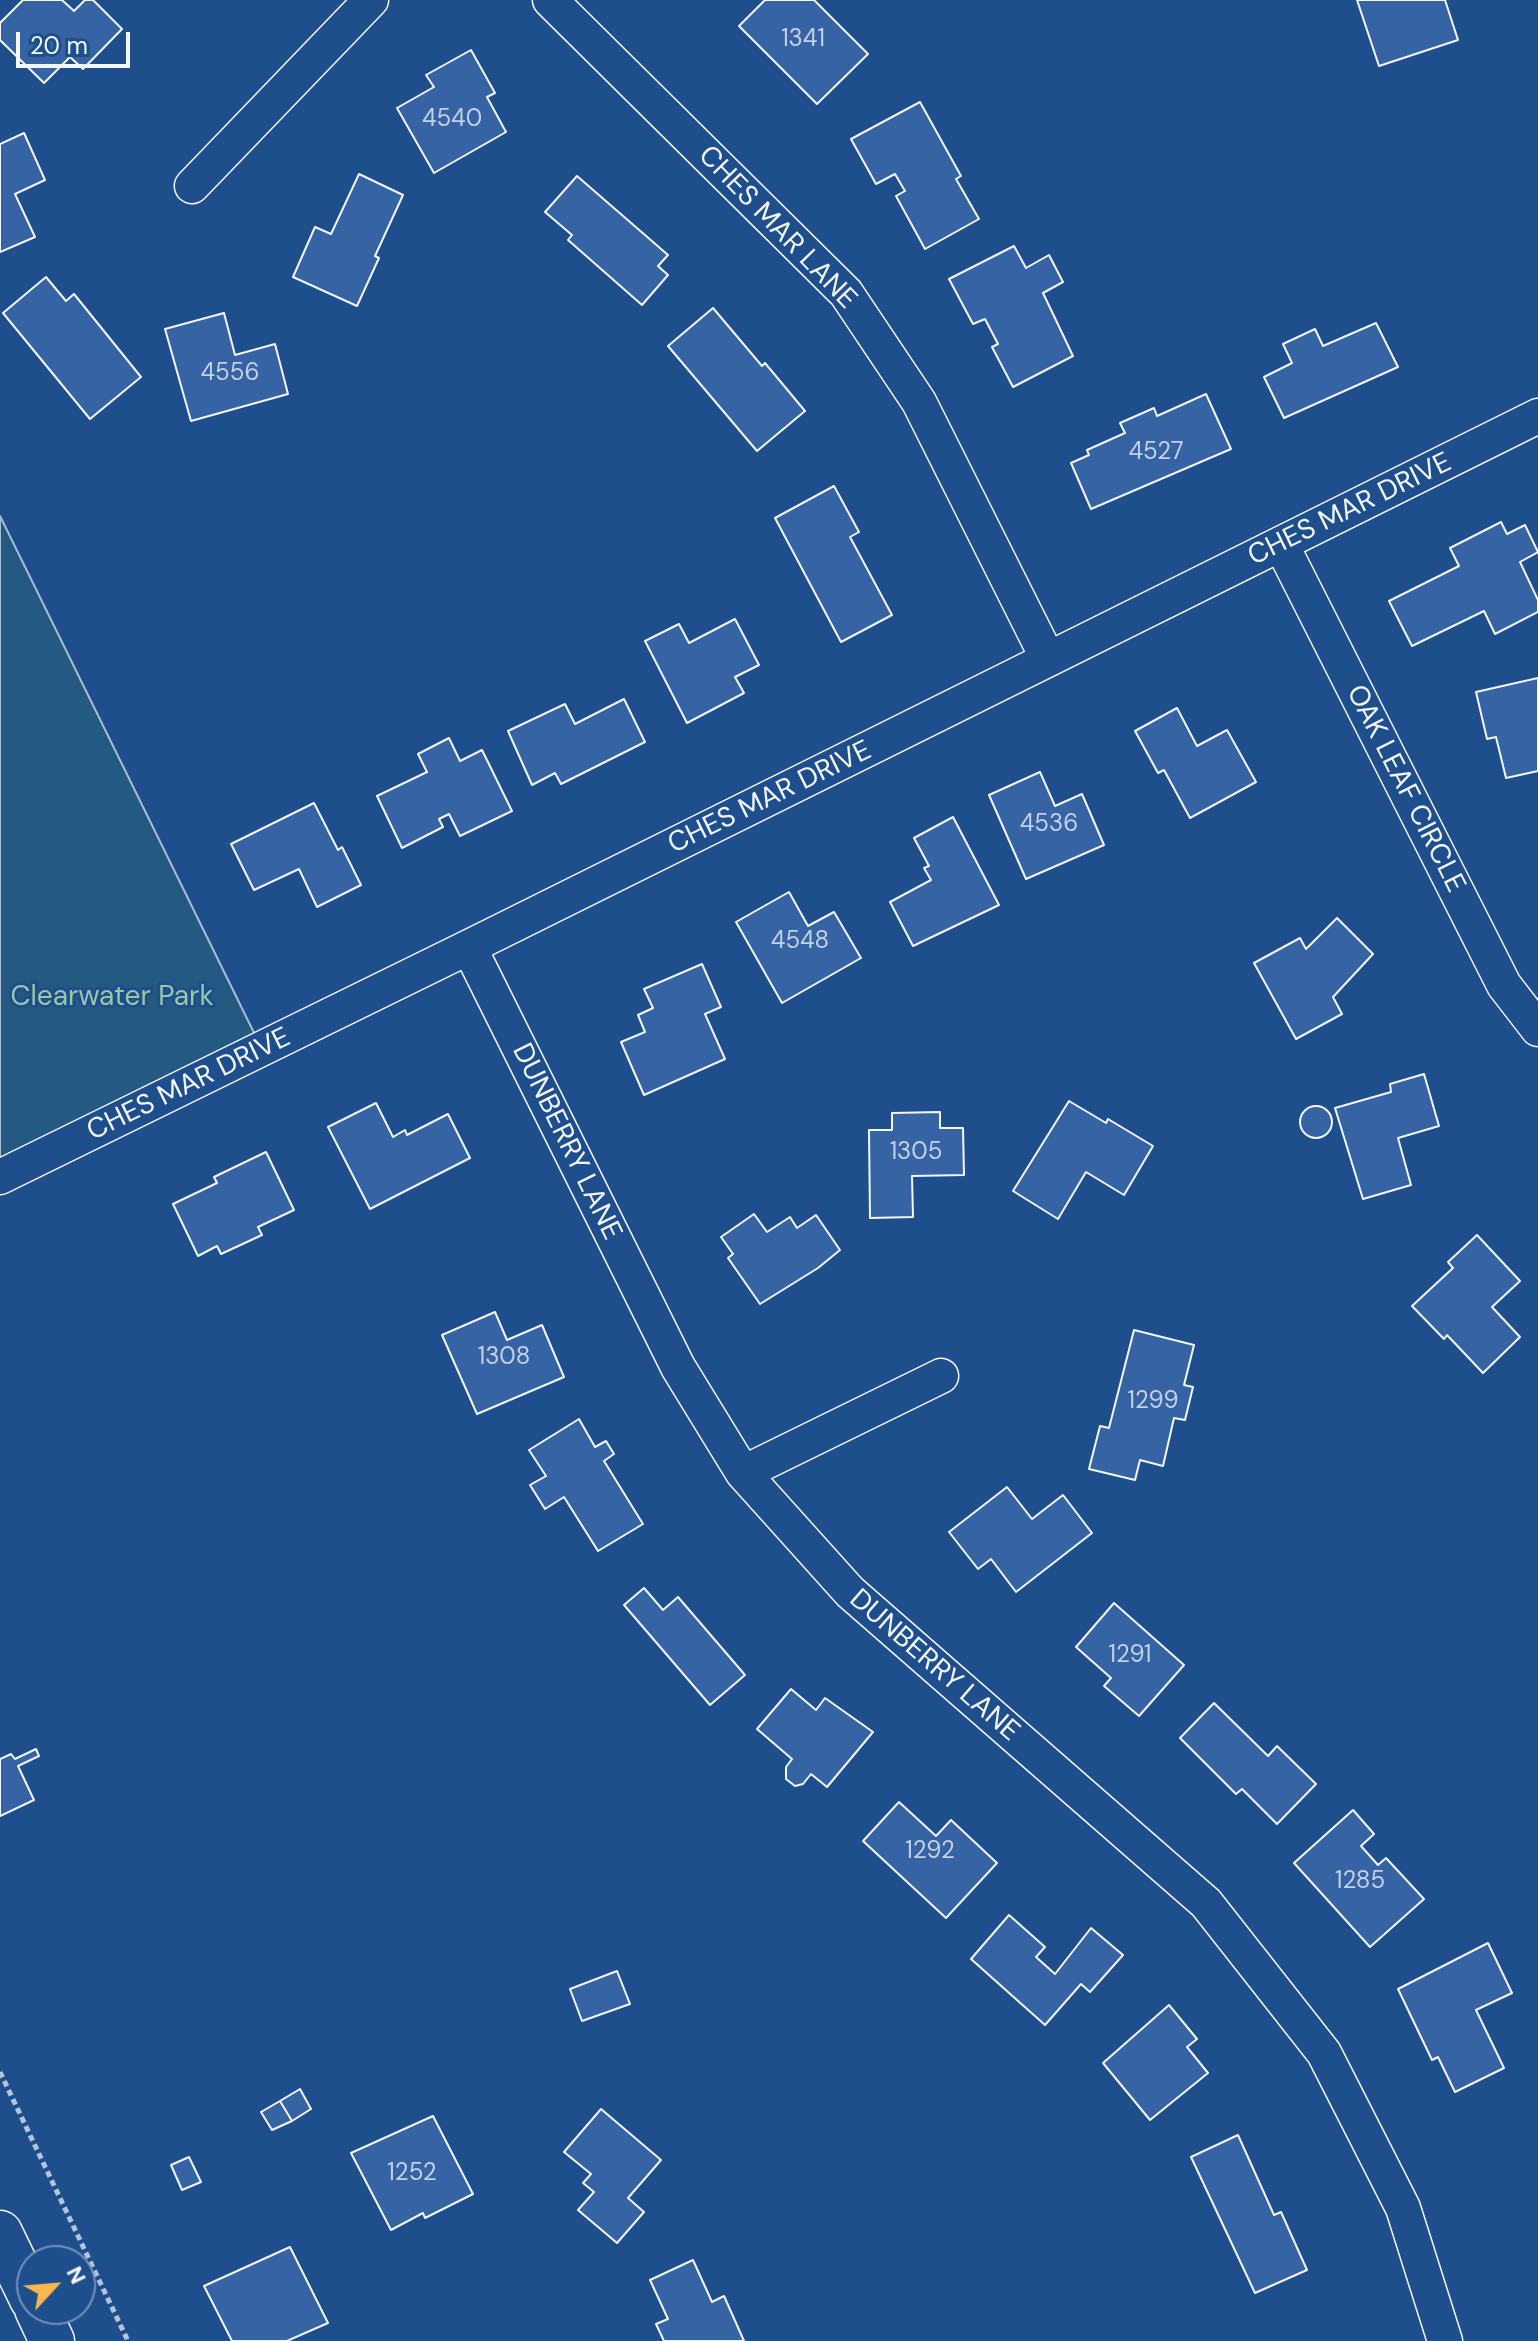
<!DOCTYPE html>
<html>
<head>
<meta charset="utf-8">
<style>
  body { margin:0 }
  #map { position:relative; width:1538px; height:2341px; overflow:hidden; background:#1f4e8c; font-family:"DM Sans",sans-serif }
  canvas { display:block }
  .north { position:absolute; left:16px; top:2245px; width:80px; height:80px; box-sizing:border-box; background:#1f4e8c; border:2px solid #7391ba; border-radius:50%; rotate:64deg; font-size:22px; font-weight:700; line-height:32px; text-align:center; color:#f2f6ff }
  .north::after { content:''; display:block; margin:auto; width:28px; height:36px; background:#ffb74d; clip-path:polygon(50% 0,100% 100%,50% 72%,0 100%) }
  .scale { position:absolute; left:16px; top:32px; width:114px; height:36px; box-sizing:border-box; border:4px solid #f2f6ff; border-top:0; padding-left:10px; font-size:24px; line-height:28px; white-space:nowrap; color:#f2f6ff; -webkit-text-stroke:6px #1f4e8c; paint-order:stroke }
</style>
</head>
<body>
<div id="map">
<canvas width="1538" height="2341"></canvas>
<div class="north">N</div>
<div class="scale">20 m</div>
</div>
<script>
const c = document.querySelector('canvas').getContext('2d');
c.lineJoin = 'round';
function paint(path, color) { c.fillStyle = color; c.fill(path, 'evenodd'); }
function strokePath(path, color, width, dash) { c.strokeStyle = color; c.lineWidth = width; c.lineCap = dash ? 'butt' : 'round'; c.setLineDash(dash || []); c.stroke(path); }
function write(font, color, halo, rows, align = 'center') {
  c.font = font + ' "DM Sans",sans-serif'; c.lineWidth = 6; c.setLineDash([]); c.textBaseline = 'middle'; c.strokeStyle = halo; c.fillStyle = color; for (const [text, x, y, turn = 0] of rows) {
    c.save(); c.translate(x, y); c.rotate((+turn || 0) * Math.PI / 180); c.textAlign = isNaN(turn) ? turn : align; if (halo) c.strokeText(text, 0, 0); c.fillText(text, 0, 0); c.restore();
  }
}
const green = new Path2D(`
  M0,516L262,1049L0,1177Z`);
paint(green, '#245a82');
strokePath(green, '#a8bbd7', 2);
const building = new Path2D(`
  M23,0H62L74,11L85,0H93L122,29L83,69L70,57L44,83L0,40V23Z
  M765,0H814L868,54L817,104L739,26Z
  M1357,0H1445L1458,40L1379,66Z
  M471,50L495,93L487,97L506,132L434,173L397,108L434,87L426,75Z
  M920,102L961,176L956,179L979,219L925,249L896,196L905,191L895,174L876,184L851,139Z
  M24,133L45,180L15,194L35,237L0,252V144Z
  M359,174L403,195L375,256L379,258L357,306L293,277L315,227L331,234Z
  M577,176L668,255L658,266L668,275L642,305L568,240L572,235L545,212Z
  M1014,246L1026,268L1049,255L1063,282L1043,293L1073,356L1013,387L992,347L998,344L985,319L973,324L949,279Z
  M46,277L66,301L74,294L141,377L90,419L3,313Z
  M713,308L762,366L765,363L805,411L757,451L668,346Z
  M224,313L235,355L275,344L288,394L191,421L165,329Z
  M1376,323L1398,367L1284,418L1264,377L1292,363L1283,344L1315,329L1323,346Z
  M1206,394L1231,449L1091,509L1071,463L1089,455L1087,450L1125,433L1120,423L1154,408L1157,416Z
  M834,486L859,532L850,537L892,615L841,642L775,518Z
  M1501,522L1507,534L1525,525L1538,552L1520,562L1538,600V612L1495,634L1484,611L1412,646L1389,601L1459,566L1450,548Z
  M735,619L759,665L735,677L744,693L687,723L645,641L679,624L689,643Z
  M1538,678V771L1506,778L1496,737L1487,739L1476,692Z
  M624,699L645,742L561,784L555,773L532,785L508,731L565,704L575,724Z
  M1177,708L1197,746L1227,730L1256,782L1190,818L1164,770L1158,773L1135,731Z
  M449,738L460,761L482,750L512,811L460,836L449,814L439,819L443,827L402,848L377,796L427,772L418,754Z
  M1040,772L1055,806L1082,794L1104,845L1026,879L989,795Z
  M314,803L338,850L342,847L361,885L317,907L299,869L254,890L231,844Z
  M953,817L999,905L913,946L890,902L931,880L924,868L929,866L914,838Z
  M789,892L808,926L834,912L861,958L782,1003L736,922Z
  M1337,918L1373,954L1333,997L1342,1014L1296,1039L1254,963L1300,938L1306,949Z
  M702,964L721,1007L705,1014L725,1059L644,1095L621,1042L645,1032L638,1015L653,1008L644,989Z
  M1424,1074L1439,1126L1398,1138L1411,1185L1363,1199L1335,1108L1391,1092L1390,1084Z
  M1069,1101L1106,1123L1108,1119L1153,1146L1124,1195L1086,1172L1058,1219L1013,1191Z
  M376,1103L393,1137L405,1130L407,1135L448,1114L470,1158L370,1209L328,1127Z
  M1300 1122a16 16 0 1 1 32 0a16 16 0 1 1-32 0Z
  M940,1112V1128H963L964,1175L912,1176L913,1217L870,1218L869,1130H892V1113Z
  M266,1152L294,1210L258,1227L262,1235L221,1254L217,1246L198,1256L173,1204L217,1183L214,1177Z
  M754,1214L767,1232L790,1217L797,1228L816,1215L840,1250L818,1268L760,1304L728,1258L733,1254L721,1237Z
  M1477,1235L1520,1281L1492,1307L1520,1337L1483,1373L1447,1335L1444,1339L1412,1306L1453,1268L1448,1262Z
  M495,1312L507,1340L542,1325L564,1377L477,1414L442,1335Z
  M1134,1330L1194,1345L1184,1385L1193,1387L1185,1420L1174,1418L1163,1466L1140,1460L1135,1480L1089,1469L1100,1426L1109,1428Z
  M579,1419L595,1447L606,1441L614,1454L604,1461L643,1524L598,1551L564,1497L545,1509L530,1485L546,1476L529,1450Z
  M1007,1487L1032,1519L1063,1495L1092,1533L1016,1592L991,1559L978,1569L949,1532Z
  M644,1588L663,1610L678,1597L745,1675L710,1705L624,1605Z
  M1114,1603L1184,1665L1139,1716L1104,1686L1111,1678L1076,1647Z
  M791,1689L816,1710L825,1698L873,1732L827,1787L811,1774L803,1784L795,1786L786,1779V1767L792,1759L757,1729Z
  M1214,1703L1268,1756L1277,1746L1316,1784L1277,1824L1242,1789L1236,1794L1180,1738Z
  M36,1749L39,1756L18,1766L34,1800L0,1816V1759L11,1754L15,1759Z
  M899,1802L936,1836L951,1820L997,1863L946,1918L863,1841Z
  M1353,1810L1374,1834L1361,1846L1378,1865L1386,1858L1424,1899L1370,1947L1294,1863Z
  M1009,1915L1045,1947L1036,1957L1055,1974L1091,1928L1123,1955L1090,1992L1081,1984L1045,2025L971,1959Z
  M1488,1943L1512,1993L1476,2010L1504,2068L1455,2092L1438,2057L1432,2060L1398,1989Z
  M617,1971L630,2004L582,2021L570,1989Z
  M1169,2005L1197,2039L1187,2047L1208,2073L1150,2120L1103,2063Z
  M300,2089L311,2109L292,2121L280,2101Z
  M280,2101L292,2121L272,2130L261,2112Z
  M601,2109L661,2160L628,2198L644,2212L617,2243L578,2210L594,2192L583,2183L591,2174L564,2152Z
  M433,2116L473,2194L425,2218L423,2213L391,2230L351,2153Z
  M1238,2135L1274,2215L1281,2212L1307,2270L1255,2293L1191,2157Z
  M189,2157L201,2182L182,2190L171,2165Z
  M290,2247L328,2323L287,2341H232L204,2286Z
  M693,2260L712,2302L724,2296L744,2341H664L656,2324L668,2319L650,2280Z`);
paint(building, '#3563a3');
strokePath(building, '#f2f6ff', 2);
const minor = new Path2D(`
  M550,0L846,293L919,402L1048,659
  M192,186L371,0
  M1281,544L1504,985L1538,1029
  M469,947L678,1367L743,1473L850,1592L1206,1903L1324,2053L1403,2208L1445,2341
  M0,1177L469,947L1538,416
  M743,1473L941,1376`);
const secondary = new Path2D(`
  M0,2233L32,2299
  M37,2309L52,2341`);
strokePath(minor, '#f2f6ff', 37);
strokePath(secondary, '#f2f6ff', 47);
strokePath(new Path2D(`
  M0,2072L128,2341`), '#b3c4dc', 5, [6, 4]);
strokePath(minor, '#1f4e8c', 34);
strokePath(secondary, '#1f4e8c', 44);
write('24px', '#c3d1e8', null, [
  ["1341",803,40],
  ["4540",452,120],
  ["4556",230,374],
  ["4527",1156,453],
  ["4536",1049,825],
  ["4548",800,942],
  ["1305",916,1153],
  ["1308",504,1358],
  ["1299",1153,1402],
  ["1291",1130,1656],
  ["1292",930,1852],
  ["1285",1360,1882],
  ["1252",412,2174]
]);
write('28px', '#f2f6ff', '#1f4e8c', [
  ["CHES MAR LANE",777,228,46],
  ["CHES MAR DRIVE",1350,510,-26],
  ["OAK LEAF CIRCLE",1405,789,63],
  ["CHES MAR DRIVE",770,798,-26],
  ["CHES MAR DRIVE",189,1085,-26],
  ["DUNBERRY LANE",566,1142,64],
  ["DUNBERRY LANE",934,1666,41]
]);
write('28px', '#97c8a6', '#1f4e8c', [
  ["Clearwater Park",112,998]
]);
</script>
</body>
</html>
